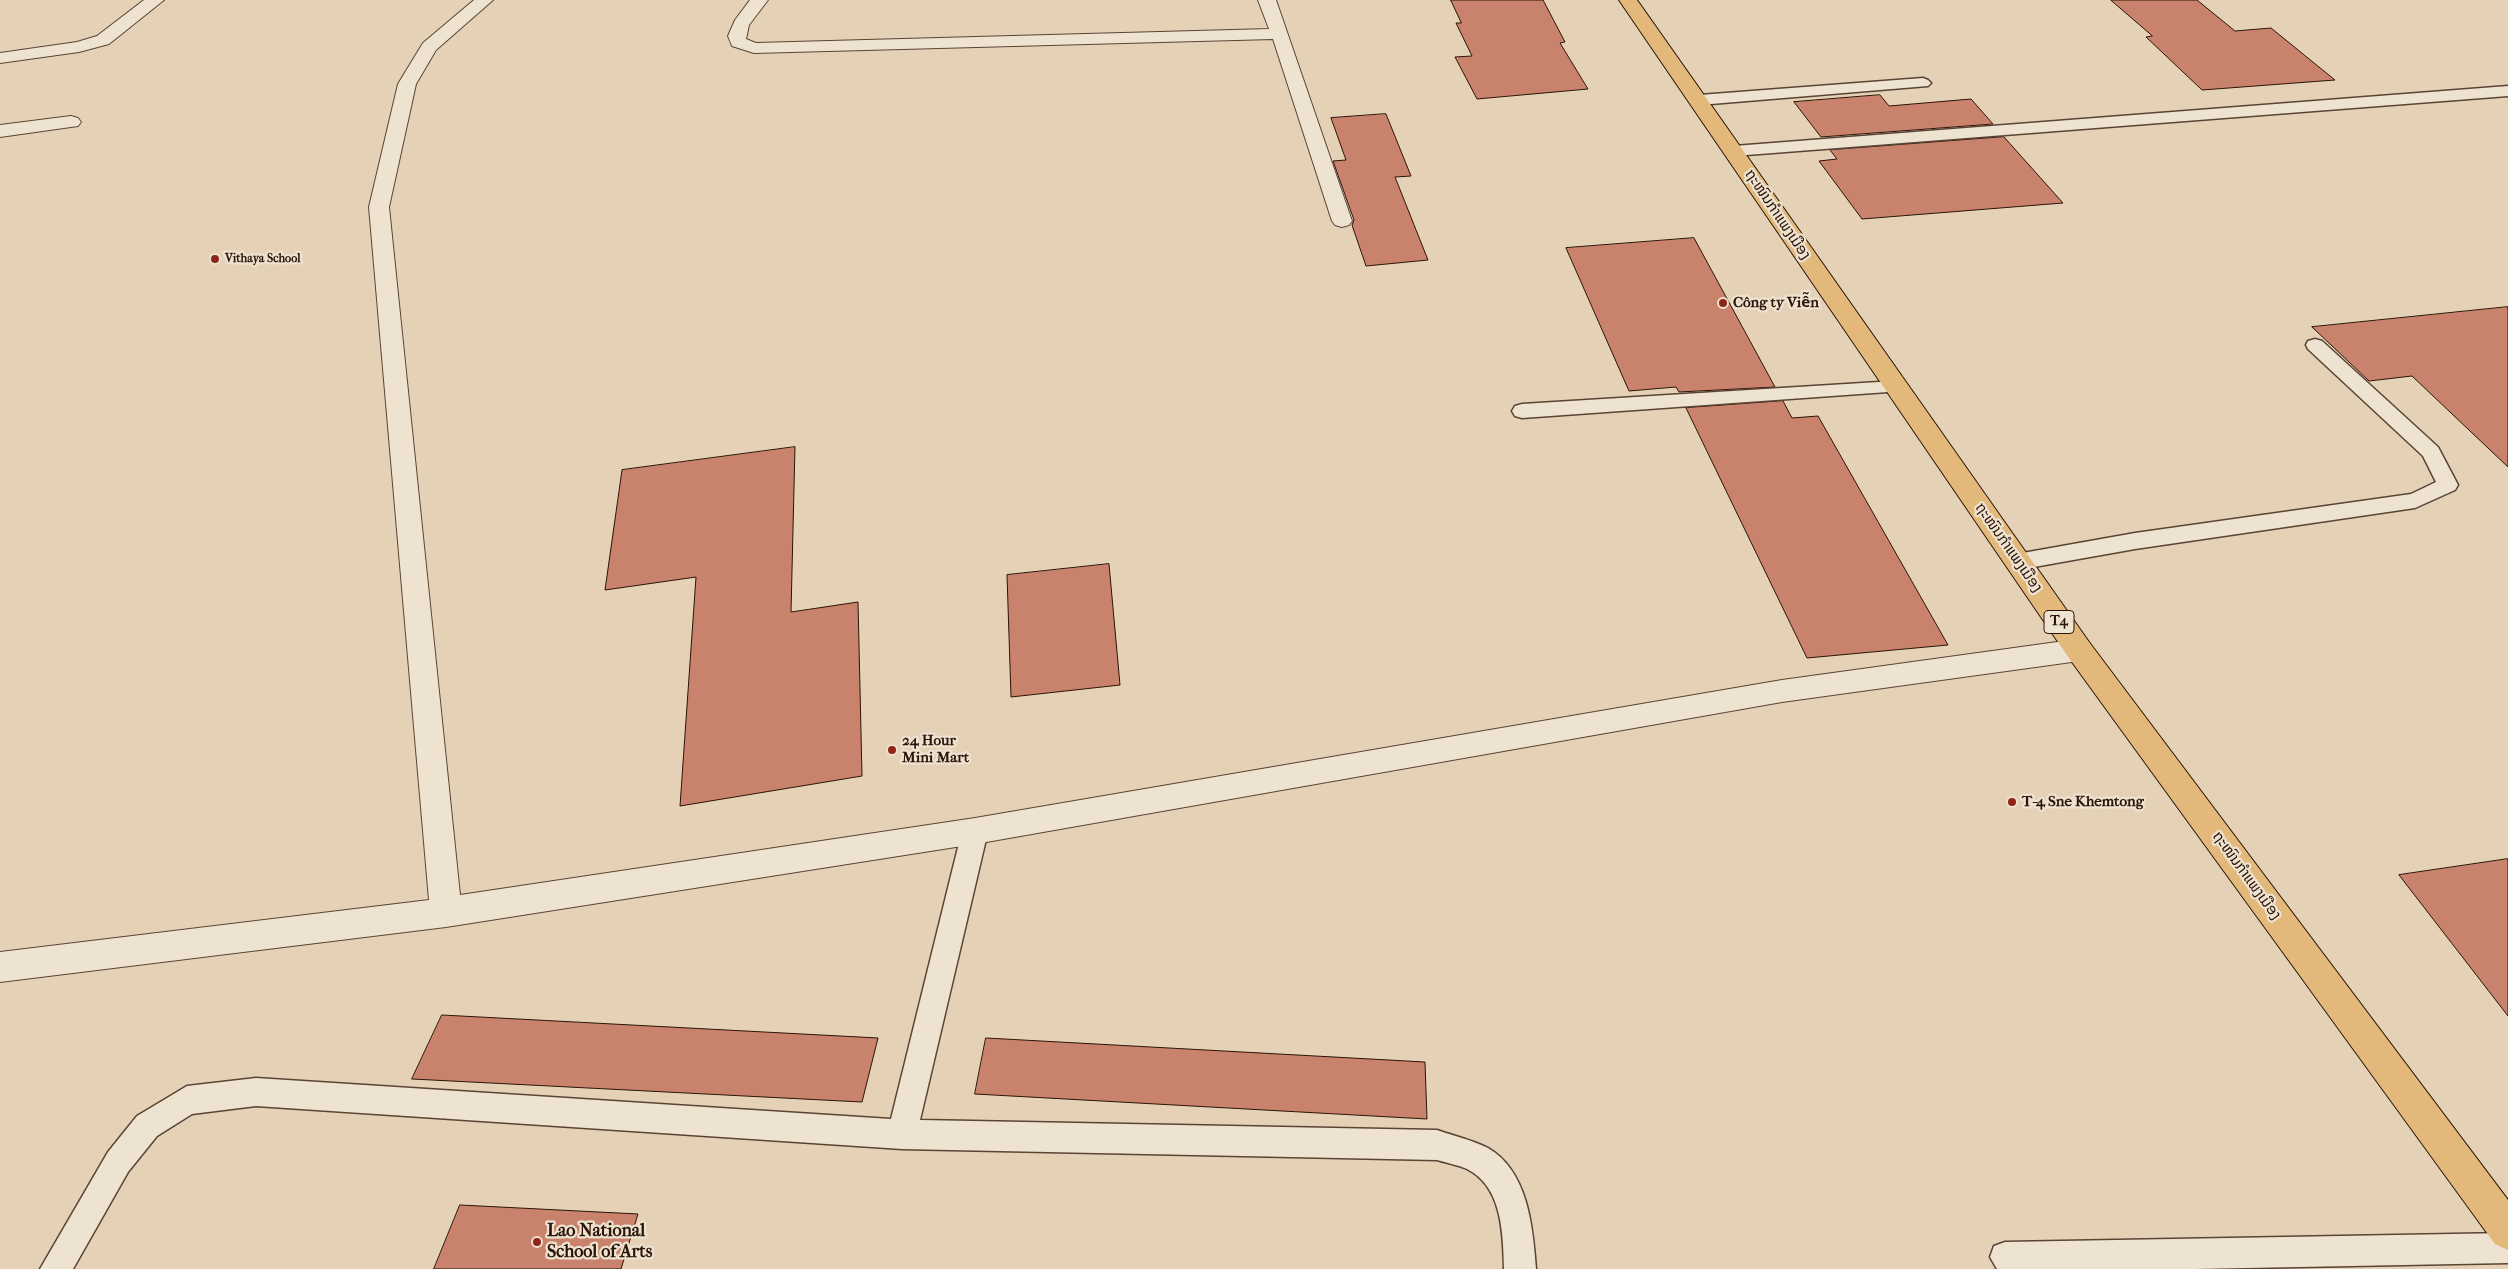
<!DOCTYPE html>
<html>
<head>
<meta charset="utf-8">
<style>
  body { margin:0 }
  canvas { display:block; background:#e5d2b6 }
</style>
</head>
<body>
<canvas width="2508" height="1269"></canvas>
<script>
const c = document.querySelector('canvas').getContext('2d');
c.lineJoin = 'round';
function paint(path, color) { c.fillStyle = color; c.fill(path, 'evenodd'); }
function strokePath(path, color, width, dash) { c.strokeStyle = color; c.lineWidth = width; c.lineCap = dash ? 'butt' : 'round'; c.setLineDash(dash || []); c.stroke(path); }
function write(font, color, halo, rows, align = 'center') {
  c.font = font + ' "IM FELL French Canon","Noto Sans Lao",serif'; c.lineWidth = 4.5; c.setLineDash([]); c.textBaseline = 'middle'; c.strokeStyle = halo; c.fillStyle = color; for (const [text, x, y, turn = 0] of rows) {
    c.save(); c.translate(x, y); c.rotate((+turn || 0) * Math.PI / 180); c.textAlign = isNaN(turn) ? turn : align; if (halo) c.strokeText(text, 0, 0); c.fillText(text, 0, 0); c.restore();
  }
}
const building = new Path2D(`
  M1451,0H1543L1565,42L1560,43L1588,89L1477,99L1455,57L1472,56L1456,23H1461Z
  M2111,0H2197L2235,31L2271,28L2335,80L2202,90L2146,37L2152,36Z
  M1880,95L1889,106L1971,99L1993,124L1821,137L1794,102Z
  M1386,114L1411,176L1395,177L1428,260L1366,266L1352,225L1354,220L1333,161L1346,160L1331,118Z
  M2004,137L2063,203L1862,219L1819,161L1837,159L1830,150Z
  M1694,238L1775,387L1679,392L1676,387L1629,391L1566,248Z
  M2508,307V467L2412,376L2369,381L2312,327Z
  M1783,401L1792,418L1818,416L1948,645L1807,658L1686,408Z
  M795,447L791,612L858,602L862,776L680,806L696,577L605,590L622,470Z
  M1109,564L1120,685L1011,697L1007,575Z
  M2508,859V1016L2399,875Z
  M442,1015L878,1038L862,1102L412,1079Z
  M986,1038L1425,1062L1427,1119L975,1094Z
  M460,1205L638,1214L621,1269H434Z`);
paint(building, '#c9826b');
strokePath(building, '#2b1408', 1);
const lane = new Path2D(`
  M1923,78L1928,80L1931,83L1928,86L1699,105L1691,100L1699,95Z
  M2508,86V96L1734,156L1726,151L1734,146Z
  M2315,339L2322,341L2438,447L2458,485L2455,490L2415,508L2135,549L2017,570L2009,568L2006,562L2009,556L2017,554L2135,533L2411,494L2436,482L2423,456L2308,349L2306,345L2308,341Z
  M1895,381L1902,383L1905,387L1902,391L1522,418L1515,416L1512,411L1515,406L1522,404Z
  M975,820L984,823L988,831L920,1120L1437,1130C1454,1136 1472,1140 1488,1148C1528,1171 1533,1228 1536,1269H1504C1503,1235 1503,1187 1467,1169C1458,1165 1447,1163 1437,1160L902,1149L256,1106L192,1114L157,1136L128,1172L73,1269H40L108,1152L137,1116L187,1086L256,1078L891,1119L962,831L966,823Z
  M2508,1233V1263L2195,1269H1997L1990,1257L1994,1246L2005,1242Z`);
const street = new Path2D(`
  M144,0H164L109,44L79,52L0,63V53L77,42L97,36Z
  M474,0H493L436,50L416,84L389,207L460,895L975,818L1782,680L2079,639L2089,642L2093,650L2089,658L2079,661L1782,702L975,844L446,927L0,982V952L429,900L369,207L398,84L423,43Z
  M750,0H768L749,25L746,39L756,43L1269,29L1258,0H1276L1352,221L1349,225L1342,227L1335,225L1332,221L1273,39L754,53L732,46L728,36L735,20Z
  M71,116L78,118L81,122L78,126L0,137V125Z`);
const primary = new Path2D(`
  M1619,0H1637L2089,642L2508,1200V1250L2495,1244L2069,658Z`);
strokePath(lane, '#5a4434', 3);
strokePath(street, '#5a4434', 2);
strokePath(primary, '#2b1408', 2);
paint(lane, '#eee2d0');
paint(street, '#eee2d0');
paint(primary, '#e2b97b');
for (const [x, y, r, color] of [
  [215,259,5,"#8f2418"],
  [1723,303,5,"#8f2418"],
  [892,750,5,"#8f2418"],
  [2012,802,5,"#8f2418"],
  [537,1242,5,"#8f2418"]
]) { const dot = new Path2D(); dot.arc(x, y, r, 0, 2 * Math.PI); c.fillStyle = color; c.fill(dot); strokePath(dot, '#eee2d0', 2); }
write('bold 12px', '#2b1408', '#eee2d0', [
  ["Vithaya School",225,259]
], 'left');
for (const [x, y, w] of [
  [2059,622,30]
]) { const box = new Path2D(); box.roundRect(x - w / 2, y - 11.5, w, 23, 4); c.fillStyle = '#eee2d0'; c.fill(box); strokePath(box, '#2b1408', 1); }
write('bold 14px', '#2b1408', null, [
  ["T4",2059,622]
]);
write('15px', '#2b1408', '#eee2d0', [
  ["ຖະໜົນກຳແພງເມືອງ",1777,215,56],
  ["ຖະໜົນກຳແພງເມືອງ",2008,548,55],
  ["ຖະໜົນກຳແພງເມືອງ",2246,876,54]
]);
write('bold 15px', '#2b1408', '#eee2d0', [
  ["Công ty Viễn",1733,303],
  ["24 Hour",902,741],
  ["Mini Mart",902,758],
  ["T-4 Sne Khemtong",2022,802]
], 'left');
write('bold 18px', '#2b1408', '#eee2d0', [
  ["Lao National",547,1232],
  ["School of Arts",547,1253]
], 'left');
</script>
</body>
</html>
